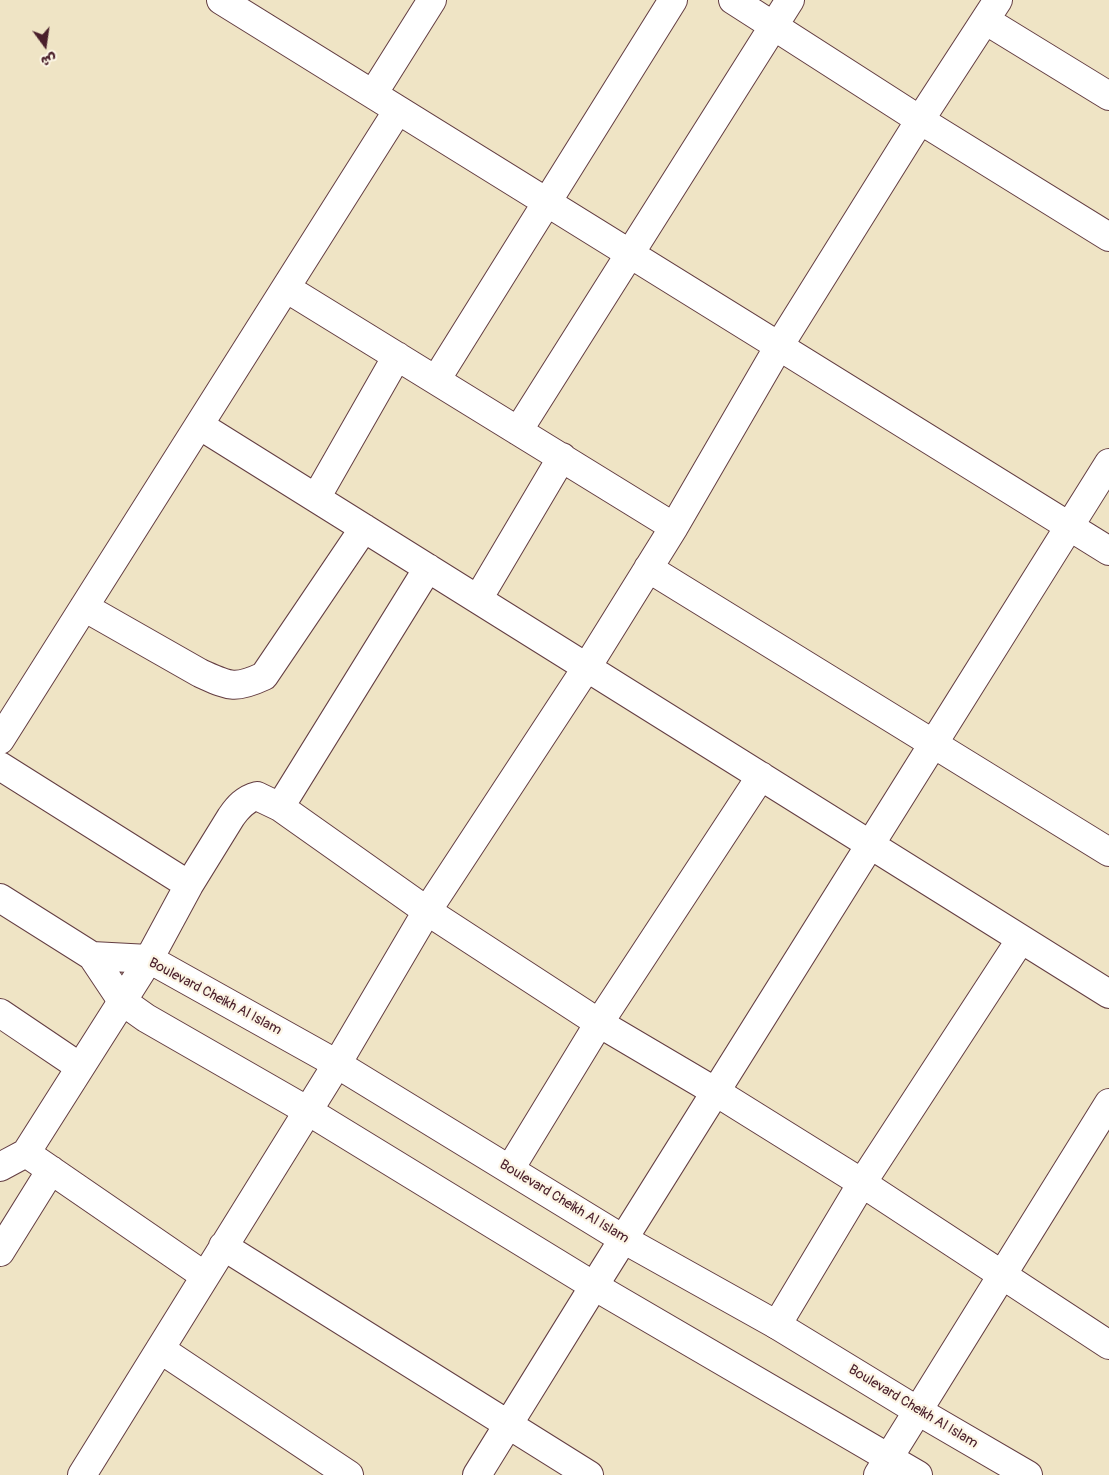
<!DOCTYPE html>
<html>
<head>
<meta charset="utf-8">
<style>
  body { margin:0 }
  #map { position:relative; width:1109px; height:1475px; overflow:hidden; background:#efe4c5; font-family:Pangolin,"Playpen Sans Arabic",sans-serif }
  canvas { display:block }
  .north { position:absolute; left:20px; top:20px; width:50px; height:50px; -webkit-text-stroke:4px #fcf5e5; paint-order:stroke; rotate:166deg; font-size:14px; font-weight:700; line-height:20px; text-align:center; color:#4a1f2b }
  .north::after { content:''; display:block; margin:auto; width:18px; height:22px; background:#4a1f2b; clip-path:polygon(50% 0,100% 100%,50% 72%,0 100%) }
</style>
</head>
<body>
<div id="map">
<canvas width="1109" height="1475"></canvas>
<div class="north">ش</div>
</div>
<script>
const c = document.querySelector('canvas').getContext('2d');
c.lineJoin = 'round';
function strokePath(path, color, width, dash) { c.strokeStyle = color; c.lineWidth = width; c.lineCap = dash ? 'butt' : 'round'; c.setLineDash(dash || []); c.stroke(path); }
function write(font, color, halo, rows, align = 'center') {
  c.font = font + ' Pangolin,sans-serif'; c.lineWidth = 4.5; c.setLineDash([]); c.textBaseline = 'middle'; c.strokeStyle = halo; c.fillStyle = color; for (const [text, x, y, turn = 0] of rows) {
    c.save(); c.translate(x, y); c.rotate((+turn || 0) * Math.PI / 180); c.textAlign = isNaN(turn) ? turn : align; if (halo) c.strokeText(text, 0, 0); c.fillText(text, 0, 0); c.restore();
  }
}
const minor = new Path2D(`
  M221,0L1109,551
  M733,0L920,120L1109,237
  M985,20L1109,96
  M373,94L432,0
  M286,288L674,527
  M436,380L673,0
  M199,425L1109,994
  M518,431L790,0
  M316,498L397,356
  M648,568L1109,852
  M478,599L562,457
  M84,607L200,673C229,686 234,690 264,676L364,528
  M0,740L398,110
  M0,766L189,885
  M280,807L428,568
  M0,1013L80,1067
  M26,1153L205,1276
  M0,1167L26,1153L149,959L189,885L231,817C238,807 245,799 257,796L280,807L427,911L599,1023L716,1092L862,1183L1109,1345
  M510,1169L599,1023L761,776
  M223,1246L589,1475
  M0,1252L51,1170
  M777,1325L862,1183L1021,939
  M160,1349L349,1475
  M82,1475L337,1064L427,911L587,667L674,527L779,346L920,120L998,0
  M477,1475L594,1286L1109,463
  M878,1475L1109,1103`);
const tertiary = new Path2D(`
  M0,898L92,956L122,1001L146,1018L308,1111L594,1286L918,1475
  M92,956L149,959L337,1064L623,1239L777,1325L918,1411L1028,1475`);
strokePath(minor, '#633d42', 30);
strokePath(tertiary, '#633d42', 30);
strokePath(minor, '#fff', 28);
strokePath(tertiary, '#fff', 28);
write('14px', '#4a1f2b', '#fcf5e5', [
  ["Boulevard Cheikh Al Islam",215,997,28],
  ["Boulevard Cheikh Al Islam",564,1202,31],
  ["Boulevard Cheikh Al Islam",913,1407,31]
]);
</script>
</body>
</html>
